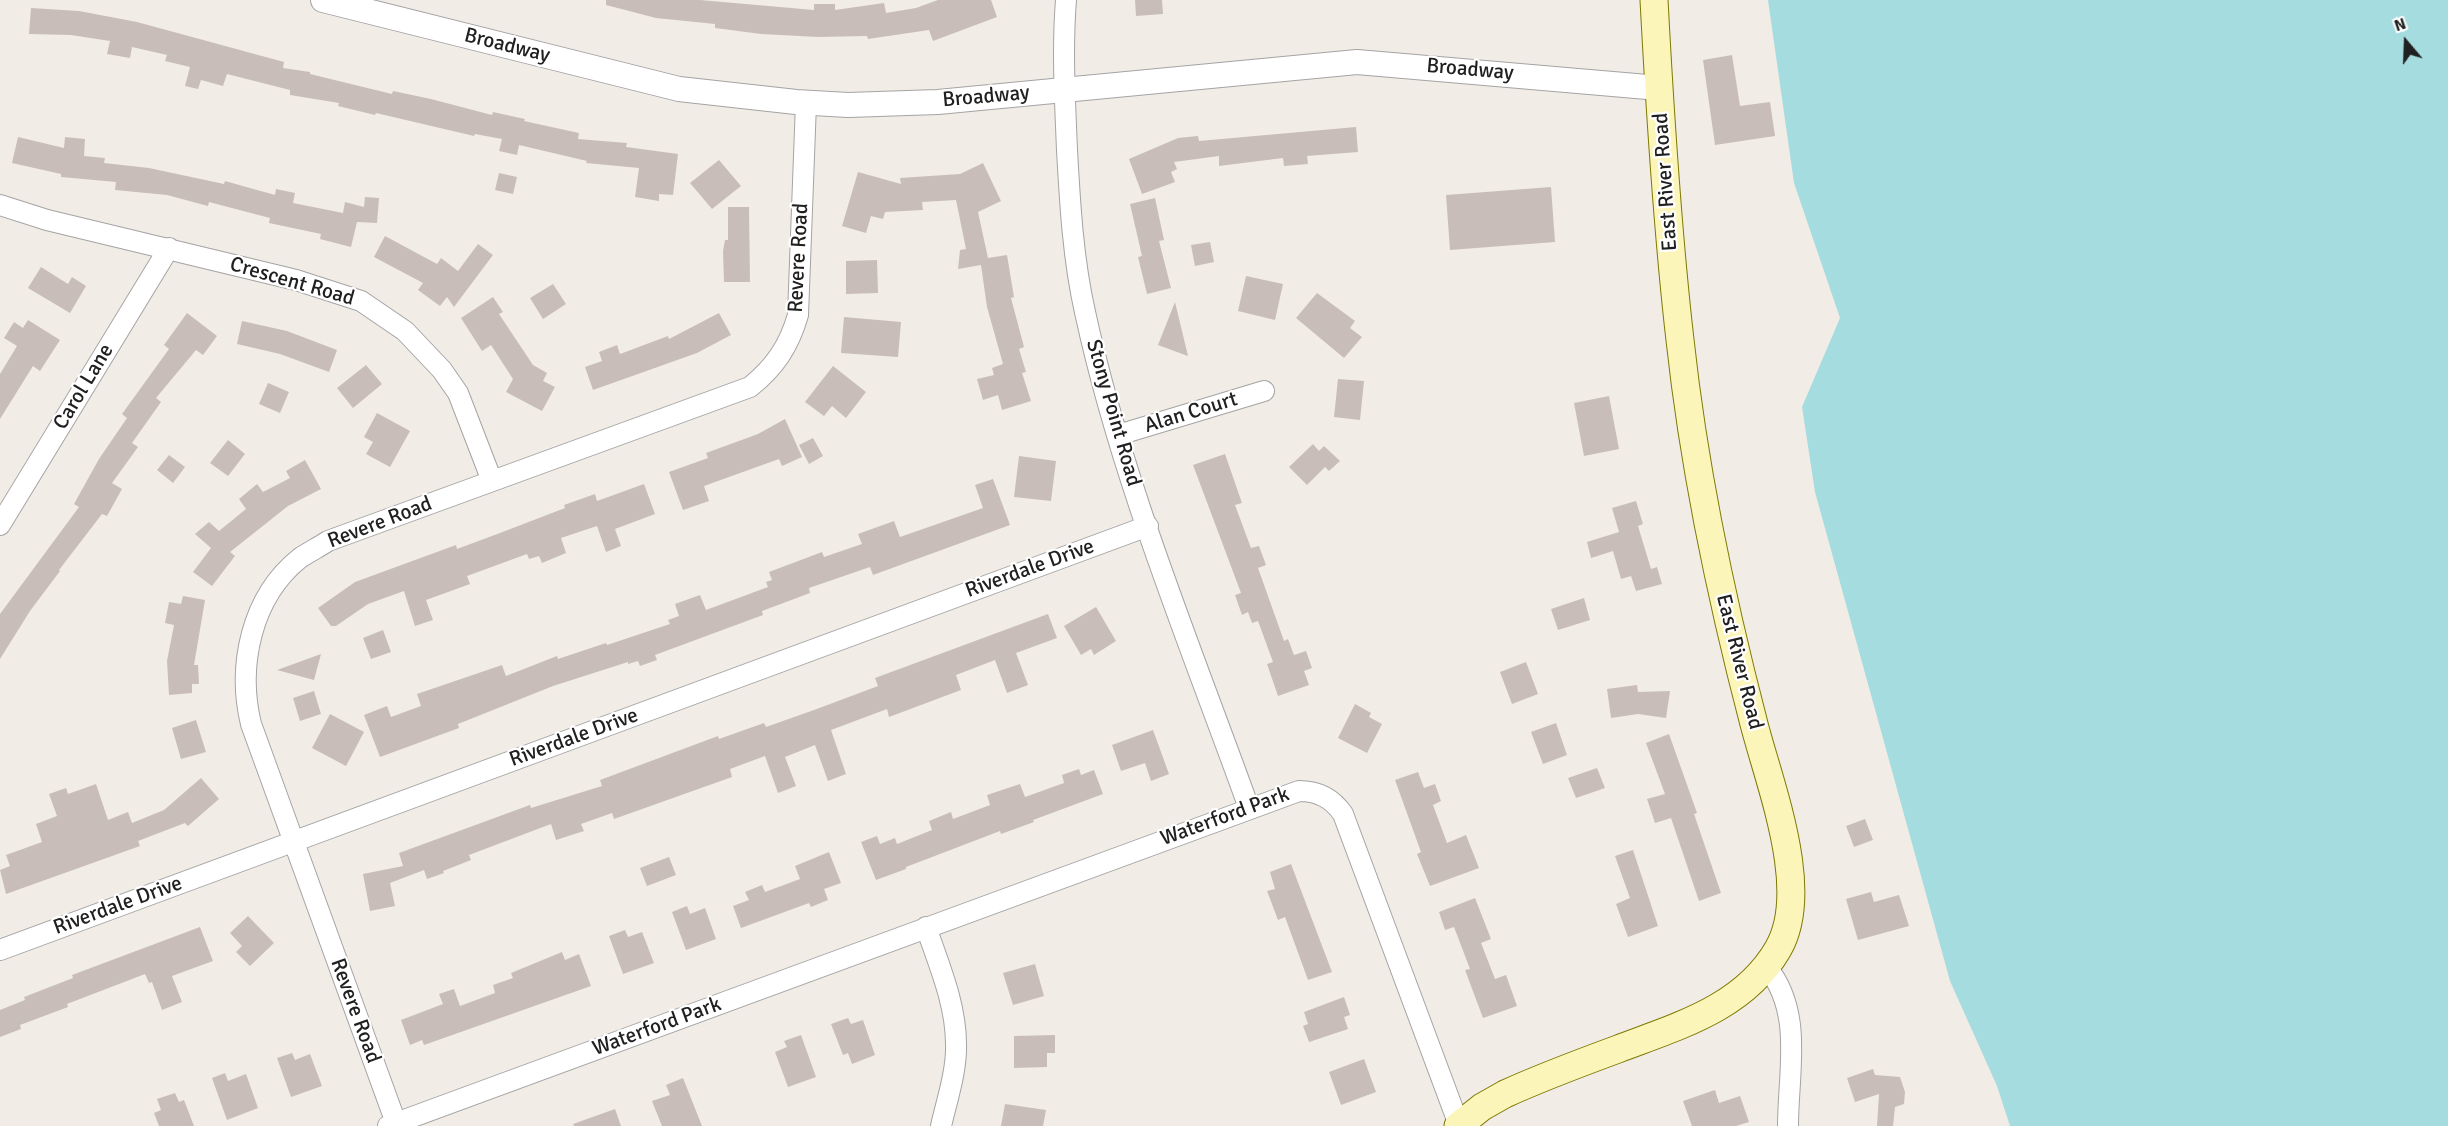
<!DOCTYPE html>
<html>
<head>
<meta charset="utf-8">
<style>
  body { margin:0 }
  #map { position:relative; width:2448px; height:1126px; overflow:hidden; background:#f1ece6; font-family:Signika,sans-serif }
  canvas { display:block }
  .north { position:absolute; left:2376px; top:12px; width:60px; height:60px; -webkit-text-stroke:4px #fff; paint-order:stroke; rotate:341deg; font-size:16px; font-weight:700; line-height:24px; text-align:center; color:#202020 }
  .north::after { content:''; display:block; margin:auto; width:21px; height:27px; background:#202020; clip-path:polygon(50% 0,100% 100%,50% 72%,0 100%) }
</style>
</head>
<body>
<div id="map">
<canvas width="2448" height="1126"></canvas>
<div class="north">N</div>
</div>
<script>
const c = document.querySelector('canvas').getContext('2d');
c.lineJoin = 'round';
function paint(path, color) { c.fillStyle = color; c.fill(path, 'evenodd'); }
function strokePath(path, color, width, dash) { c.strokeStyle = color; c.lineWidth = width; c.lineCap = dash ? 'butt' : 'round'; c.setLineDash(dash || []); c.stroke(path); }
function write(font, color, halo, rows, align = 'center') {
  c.font = font + ' Signika,sans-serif'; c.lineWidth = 4.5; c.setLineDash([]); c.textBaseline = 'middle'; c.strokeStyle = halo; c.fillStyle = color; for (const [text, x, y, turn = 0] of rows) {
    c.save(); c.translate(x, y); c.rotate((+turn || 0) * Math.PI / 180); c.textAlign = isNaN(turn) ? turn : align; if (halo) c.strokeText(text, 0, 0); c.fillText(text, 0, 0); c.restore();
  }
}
paint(new Path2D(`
  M1768,0H2448V1126H2010L1997,1086L1950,981L1815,492L1802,407L1840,318L1794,183Z`), '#a5dce0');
paint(new Path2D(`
  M606,0H700L814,10V4H835V10L884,3L886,13L916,8L938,0H991L997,17L933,41L929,30L868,39L867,36L818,37L761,34L715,28V24L656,18L606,5Z
  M1135,0H1162L1163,14L1136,16Z
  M31,8L79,11L137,22L284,62L283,68L310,72V74L392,94L393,91L431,99L492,115L493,112L525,119L524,121L579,133L578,139L627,143L626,147L678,154L673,195L659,194V201L635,197L639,168L586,163L587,161L519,145L517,155L499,151L502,139L475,134L474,136L376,113L375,115L338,106L339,103L290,95V90L227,74L223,86L201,80L198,89L185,86L190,67L165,61L167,55L132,47L130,58L107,54L110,41L71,35L29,34Z
  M1732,55L1740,106L1770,102L1775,136L1715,145L1703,60Z
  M1356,127L1358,152L1307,156L1308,164L1284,166L1283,158L1219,166V156L1174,162L1177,169L1171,172L1175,182L1142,194L1129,159L1178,138L1198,136L1199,141Z
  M18,137L64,148L65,137L85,139L84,156L105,158L104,163L149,168L224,184L225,181L275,195L276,189L295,193L293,203L343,213L345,202L364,207L365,197L379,198L377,223L357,222L351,247L320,239L321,234L269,223L270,218L209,202L208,206L167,195L115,190L116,182L61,177V174L12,163Z
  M719,160L741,186L712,209L690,183Z
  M983,163L1001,201L978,212L988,258L1007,255L1014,297L1011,298L1024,347L1019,349L1026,372L1022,373L1031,401L1002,410L998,395L983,400L977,379L994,375L992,368L1003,364L987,307L981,265L958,269L960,250L966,249L956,200L922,202L923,210L885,212L883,219L871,216L866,233L842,226L858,172L901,184L900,178L960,174Z
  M499,173L517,177L513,194L495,190Z
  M1551,187L1555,242L1450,250L1446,195Z
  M1155,198L1164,240L1159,241L1171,288L1147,294L1138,257L1142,256L1130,204Z
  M728,207H749L750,282H724L723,251L725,240H728Z
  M385,236L437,264L441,258L458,271L478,244L493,255L454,307L447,297L440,306L418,290L423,283L374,257Z
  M1210,242L1214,262L1195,266L1191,245Z
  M877,260L878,293L846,294V261Z
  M41,267L68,284L72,277L86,286L70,313L28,288Z
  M1246,276L1283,284L1275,320L1238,311Z
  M553,284L566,304L543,319L530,298Z
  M1317,293L1355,321L1350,328L1362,337L1344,358L1296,318Z
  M493,297L503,312L499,314L533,365L547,373L543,381L555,387L542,411L506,392L513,379L491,345L482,351L461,318Z
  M1175,302L1188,356L1158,345Z
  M187,313L217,336L203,355L196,350L156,398L161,402L132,443L138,447L112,483L122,489L107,516L102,514L59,570L60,571L30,611L0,659V614L79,507L74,504L99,459L127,418L122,414L169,349L164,345Z
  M719,313L731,335L697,353L593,390L585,367L602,361L599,352L617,345L620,354L668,336L669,339Z
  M844,317L901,322L898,357L841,353Z
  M28,320L60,340L40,371L33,366L0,419V374L17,346L4,338L14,322L23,328Z
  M242,321L287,331L337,350L329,372L280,354L237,344Z
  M366,365L382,384L353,408L337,388Z
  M833,366L866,392L846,418L832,406L824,416L805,402Z
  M1338,379L1364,381L1360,420L1334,417Z
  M268,383L289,392L280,413L259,404Z
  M1609,396L1619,449L1584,456L1574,403Z
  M377,413L410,431L390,467L366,454L373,442L364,437Z
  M785,419L802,457L782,466L779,459L704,486L709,501L683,510L669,472L708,458L706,453L758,434Z
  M813,438L823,456L809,464L799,445Z
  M228,440L245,454L228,476L210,463Z
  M1313,444L1319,451L1324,446L1340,461L1329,471L1325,467L1307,485L1289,467Z
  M1225,454L1242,503L1235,505L1251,548L1259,546L1266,565L1258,568L1284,641L1288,639L1294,655L1306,651L1312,668L1304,671L1309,685L1278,696L1267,664L1273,662L1258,621L1252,623L1248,612L1242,615L1235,595L1241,593L1193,465Z
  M169,455L185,467L173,483L157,470Z
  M1019,456L1056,461L1051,501L1014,497Z
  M305,460L321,489L288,506L230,552L235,556L212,586L193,572L211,548L195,534L209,522L219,531L246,509L239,499L257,484L263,492L290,478L286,471Z
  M993,479L1010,525L873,575L870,567L809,588L810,593L762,611L763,615L655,655L657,660L640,666L638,661L628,664V662L553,686L458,724L459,728L380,757L364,715L387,706L391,717L421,706L417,694L502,665L506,676L557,656L558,659L606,643L607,645L670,624L668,620L679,616L675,604L700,595L706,610L768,587L766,582L772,580L769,572L822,552L824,557L862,544L858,534L894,521L900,537L983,508L975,485Z
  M644,484L655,514L615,529L621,546L606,552L597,526L561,538L566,553L542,563L539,556L529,559L527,554L467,576L470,584L426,600L433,620L415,626L404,591L368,604L336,626H331L318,608L355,582L456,545L457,549L500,533L565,508L564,505L595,494L597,501Z
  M1636,501L1643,524L1638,526L1651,569L1657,567L1662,584L1636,591L1631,576L1621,579L1613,551L1591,558L1587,542L1619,532L1612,508Z
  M183,596L205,600L194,665H198L199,684H192V693L169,695L167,661L174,625L165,623L169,602L181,604Z
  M1584,598L1590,620L1558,630L1551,609Z
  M1096,607L1116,641L1094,655L1091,649L1081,655L1064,626Z
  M1048,614L1057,638L1016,653L1028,685L1007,693L995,660L956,675L961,690L889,717L887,709L831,730L846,774L828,781L815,745L785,757L796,786L778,793L765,756L730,769L732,777L614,819L612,813L581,824L584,831L556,840L551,824L469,855L471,860L443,871L444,873L427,879L424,870L390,883L395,906L370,911L363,874L403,866L399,853L530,805L531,808L602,786L600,780L718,736L719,739L764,723L766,727L814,710L878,686L875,678Z
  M383,630L391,652L371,659L363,638Z
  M321,654L314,680L277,670Z
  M1526,662L1538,694L1512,704L1500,672Z
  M1637,685L1638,692L1670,691L1666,718L1638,714L1611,718L1607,689Z
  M314,691L321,714L300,721L293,698Z
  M1355,704L1371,713L1369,717L1382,724L1367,753L1338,738Z
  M330,714L364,732L346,766L312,748Z
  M196,720L206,752L181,759L172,728Z
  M1556,723L1567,755L1543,764L1531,732Z
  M1153,730L1169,774L1151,781L1145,763L1121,771L1112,745Z
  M1669,734L1697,813L1694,814L1721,893L1699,901L1671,818L1655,823L1647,799L1665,794L1646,743Z
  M1597,768L1605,788L1576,798L1568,778Z
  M1079,769L1081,775L1094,770L1103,794L1033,820L1034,822L1001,834L1000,831L906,867V869L876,880L861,842L877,836L880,844L895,838L897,844L932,830L929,821L951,812L953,819L990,805L987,795L1020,784L1025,797L1064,783L1062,775Z
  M1418,772L1424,788L1435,784L1441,801L1433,805L1447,843L1466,835L1479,868L1430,886L1417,854L1421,852L1395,780Z
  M201,778L219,799L188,826L185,823L138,841L140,846L6,894L0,870L10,866L6,855L42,842L36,824L57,816L49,794L66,788L68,794L96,784L108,820L128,812L132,823L164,810Z
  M1865,819L1873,840L1854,847L1846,826Z
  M1633,850L1658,926L1628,937L1616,904L1630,898L1615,856Z
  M829,852L841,883L824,889L828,900L811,907L809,903L741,928L733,906L749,900L745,892L762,885L765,892L800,879L795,866Z
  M669,857L676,875L647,886L640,868Z
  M1291,864L1332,972L1308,980L1285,917L1278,920L1267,891L1275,889L1270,872Z
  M1871,892L1874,902L1899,895L1909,926L1858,940L1846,899Z
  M1475,898L1491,939L1481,943L1495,979L1506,975L1517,1006L1483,1018L1465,970L1470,969L1454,927L1445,930L1439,912Z
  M687,906L690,914L705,908L716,939L686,950L672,912Z
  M248,916L274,943L250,966L236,952L242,946L230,933Z
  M200,927L213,961L172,976L182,1002L162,1010L152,982L149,983L145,974L67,1004L68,1007L20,1025L21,1029L0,1037V1010L25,1000L24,997L73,978L72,975Z
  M625,930L628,937L642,932L654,963L623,974L609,936Z
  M562,952L565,960L579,954L591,986L424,1045L422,1040L410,1045L401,1020L443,1004L439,994L454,989L460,1006L495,993L493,985L513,978L511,973Z
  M1035,964L1044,996L1013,1005L1003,973Z
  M1344,997L1350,1015L1344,1017L1348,1029L1309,1042L1303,1026L1308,1024L1304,1012Z
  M848,1018L851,1024L863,1020L875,1055L852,1064L848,1053L843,1055L831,1024Z
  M801,1035L816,1077L788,1087L775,1052L787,1047L784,1041Z
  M1055,1035V1053H1047V1067L1014,1068V1036Z
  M292,1053L295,1060L310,1054L322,1086L291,1097L277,1058Z
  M1364,1059L1376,1092L1341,1105L1329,1072Z
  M1873,1069L1875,1075L1900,1077L1905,1092L1904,1104L1895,1107L1893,1126H1877L1879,1094L1855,1102L1847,1078Z
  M225,1073L228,1081L246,1074L258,1108L227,1120L212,1078Z
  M683,1078L702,1126H662L652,1101L670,1095L666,1085Z
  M1715,1090L1719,1103L1740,1096L1749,1122L1736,1126H1692L1683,1101Z
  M175,1093L179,1102L184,1100L194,1126H159L154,1113L161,1110L157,1099Z
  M1005,1104L1046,1110L1043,1126H1001Z
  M615,1109L621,1126H574L573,1124Z`), '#c9bdb9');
const minor = new Path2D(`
  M1066,0C1062,50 1065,100 1067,150C1070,204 1073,259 1085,312C1121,479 1191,647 1249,808
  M0,205L47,220L296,280L361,301L405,331L442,370L458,393L492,481
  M1118,435L1264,391
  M0,525L169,248
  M926,927C939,965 956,1004 956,1044C957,1070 947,1100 941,1126
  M0,950L1148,526
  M1766,966C1804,1012 1788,1071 1788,1126
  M396,1123L251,724C237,666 251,597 300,558C309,552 319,547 328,541L750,387C775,367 789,346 798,315L806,103
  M388,1126L1299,791C1318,791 1332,798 1343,814L1459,1125`);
const tertiary = new Path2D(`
  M323,0L679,89L796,102L848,105L938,102L1357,62L1659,88`);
const secondary = new Path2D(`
  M1458,1126L1482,1107L1505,1094C1542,1077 1580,1063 1618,1049C1678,1026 1744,1008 1778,949C1812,891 1770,786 1754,724C1721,598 1694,469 1680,340C1667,227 1660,113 1654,0`);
strokePath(minor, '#a4a4a4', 22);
strokePath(tertiary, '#a4a4a4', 26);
strokePath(secondary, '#7d7801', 29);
strokePath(minor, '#fff', 20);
strokePath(tertiary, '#fff', 24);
strokePath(secondary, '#fcf5b9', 27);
write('21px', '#202020', '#fff', [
  ["Broadway",507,46,14],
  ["Broadway",1470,70,5],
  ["Broadway",986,97,-5],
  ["East River Road",1666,182,-94],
  ["Revere Road",799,258,-87],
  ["Crescent Road",292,282,16],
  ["Carol Lane",84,387,-59],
  ["Stony Point Road",1113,413,74],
  ["Alan Court",1191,413,-17],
  ["Revere Road",380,523,-21],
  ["Riverdale Drive",1030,569,-20],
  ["East River Road",1739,662,76],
  ["Riverdale Drive",574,738,-20],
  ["Waterford Park",1225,817,-20],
  ["Riverdale Drive",118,906,-20],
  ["Revere Road",355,1011,70],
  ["Waterford Park",657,1027,-20]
]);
</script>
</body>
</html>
